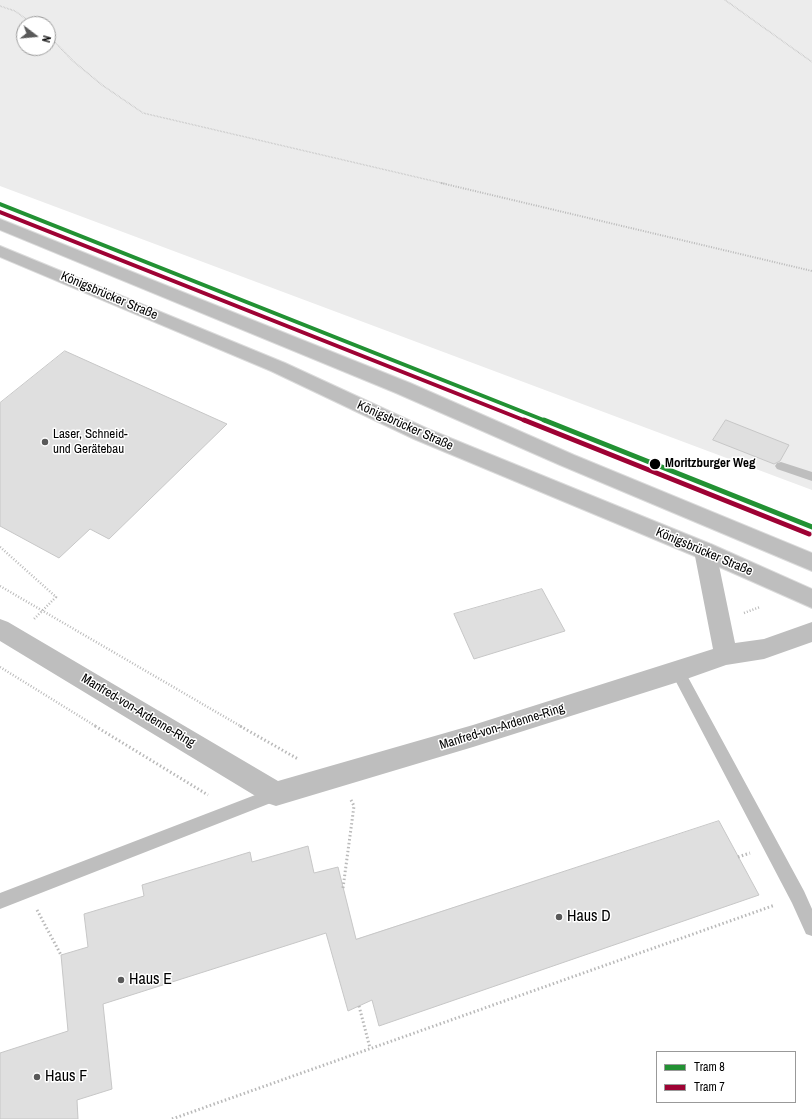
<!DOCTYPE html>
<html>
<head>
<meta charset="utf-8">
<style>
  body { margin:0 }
  #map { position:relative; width:812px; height:1119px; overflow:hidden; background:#fff; font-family:"Archivo Narrow",sans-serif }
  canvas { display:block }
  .legend { position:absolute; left:656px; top:1051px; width:140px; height:52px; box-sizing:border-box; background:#fff; border:1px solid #999; margin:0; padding:5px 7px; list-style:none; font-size:12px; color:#000 }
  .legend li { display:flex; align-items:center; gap:8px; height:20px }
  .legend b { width:20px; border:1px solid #999 }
  .north { position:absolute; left:16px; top:16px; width:40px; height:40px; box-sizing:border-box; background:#fff; border:1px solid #999; border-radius:50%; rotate:106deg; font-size:11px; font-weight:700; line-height:16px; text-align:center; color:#000 }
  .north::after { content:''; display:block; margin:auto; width:14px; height:18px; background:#595959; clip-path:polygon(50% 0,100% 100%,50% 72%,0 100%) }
</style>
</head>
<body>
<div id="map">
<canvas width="812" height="1119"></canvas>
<ul class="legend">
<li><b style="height:5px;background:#229133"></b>Tram 8</li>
<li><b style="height:5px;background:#9e0234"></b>Tram 7</li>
</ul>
<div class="north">N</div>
</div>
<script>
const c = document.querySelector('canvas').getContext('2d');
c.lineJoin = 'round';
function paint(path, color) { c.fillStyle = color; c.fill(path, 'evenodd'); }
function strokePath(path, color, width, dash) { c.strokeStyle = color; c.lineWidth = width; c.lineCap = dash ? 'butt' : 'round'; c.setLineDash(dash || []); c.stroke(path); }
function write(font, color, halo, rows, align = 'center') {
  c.font = font + ' "Archivo Narrow",sans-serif'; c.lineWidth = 3; c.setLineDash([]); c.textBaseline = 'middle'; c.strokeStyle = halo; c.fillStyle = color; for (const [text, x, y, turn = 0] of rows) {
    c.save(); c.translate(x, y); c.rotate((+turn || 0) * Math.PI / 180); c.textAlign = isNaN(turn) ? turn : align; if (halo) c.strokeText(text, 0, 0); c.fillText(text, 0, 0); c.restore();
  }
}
paint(new Path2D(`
  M0,0H812V490L0,186ZM24,24H48V48H24Z`), '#ececec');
const building = new Path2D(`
  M65,351L227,424L109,539L90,529L59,558L0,526V403Z
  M726,420L789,445L780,461L774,464L713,440Z
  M542,589L565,631L474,659L454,614Z
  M719,821L759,895L379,1026L372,1000L348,1011L326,933L103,1004L112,1089L77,1100L78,1119H0V1053L68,1031L61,955L88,947L84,914L144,896L142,885L250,852L252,862L308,846L314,873L338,867L356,939Z`);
paint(building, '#dfdfdf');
strokePath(building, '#c7c7c7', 1);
const primary = new Path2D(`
  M0,219L410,383L574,455L812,553V571L560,465L396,393L0,230Z
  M0,246L285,363L428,429L713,545L812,589V608L697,557L414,439L271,371L0,257Z`);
strokePath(primary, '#dbdbdb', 2);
strokePath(new Path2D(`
  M725,0L812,62
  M0,6L15,11L33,24
  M48,35L73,61L102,85L143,113L446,184`), '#b9b9b9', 1.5, [0.5, 1]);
strokePath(new Path2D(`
  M441,183L812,271`), '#b9b9b9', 2, [1, 1.5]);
strokePath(new Path2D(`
  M810,532L812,535
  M0,547L56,597L34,619
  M0,586L242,727
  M744,613L760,607
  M0,667L97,727`), '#b9b9b9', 2.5, [1, 2]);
strokePath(new Path2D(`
  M95,726L208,795
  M240,726L298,759
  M738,857L750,853
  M343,888L354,806L351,800
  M37,910L61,955
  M359,1006L370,1048
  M172,1119L775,905`), '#b9b9b9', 3, [1.5, 2.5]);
paint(new Path2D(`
  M781,462L812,472V481L777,469L775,466L777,463Z
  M678,666L683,668L804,891L812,909V936L806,934L792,903L673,676L671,672L673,668Z
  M276,787L281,789L284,794L281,799L0,909V893Z`), '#bebebe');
paint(new Path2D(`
  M705,542L713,545L716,551L735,643L764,639L812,622V642L764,659L726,665L678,682L473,747L276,806L267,803L0,641V619L8,622L278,781L473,725L713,649L694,551L697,545Z`), '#bebebe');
paint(primary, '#bebebe');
strokePath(new Path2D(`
  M0,204L546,421`), '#229133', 4);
strokePath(new Path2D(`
  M544,420L812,527`), '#229133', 5);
strokePath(new Path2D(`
  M0,212L526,421`), '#9e0234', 4);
strokePath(new Path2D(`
  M524,420L809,534`), '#9e0234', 5);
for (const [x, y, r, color] of [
  [45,442,4,"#595959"],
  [655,464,6,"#000"],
  [559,917,4,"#595959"],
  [121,980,4,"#595959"],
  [37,1077,4,"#595959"]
]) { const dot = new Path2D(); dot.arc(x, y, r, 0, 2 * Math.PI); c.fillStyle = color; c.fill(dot); strokePath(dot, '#fff', 1.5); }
write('13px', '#000', '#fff', [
  ["Königsbrücker Straße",109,296,23],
  ["Königsbrücker Straße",405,426,24],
  ["Königsbrücker Straße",704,552,23],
  ["Manfred-von-Ardenne-Ring",138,711,31],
  ["Manfred-von-Ardenne-Ring",502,727,-17]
]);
write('13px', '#000', '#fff', [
  ["Laser, Schneid-",53,435],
  ["und Gerätebau",53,450]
], 'left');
write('bold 13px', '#000', '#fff', [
  ["Moritzburger Weg",665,464]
], 'left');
write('16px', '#000', '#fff', [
  ["Haus D",567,917],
  ["Haus E",129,980],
  ["Haus F",45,1077]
], 'left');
</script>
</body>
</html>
